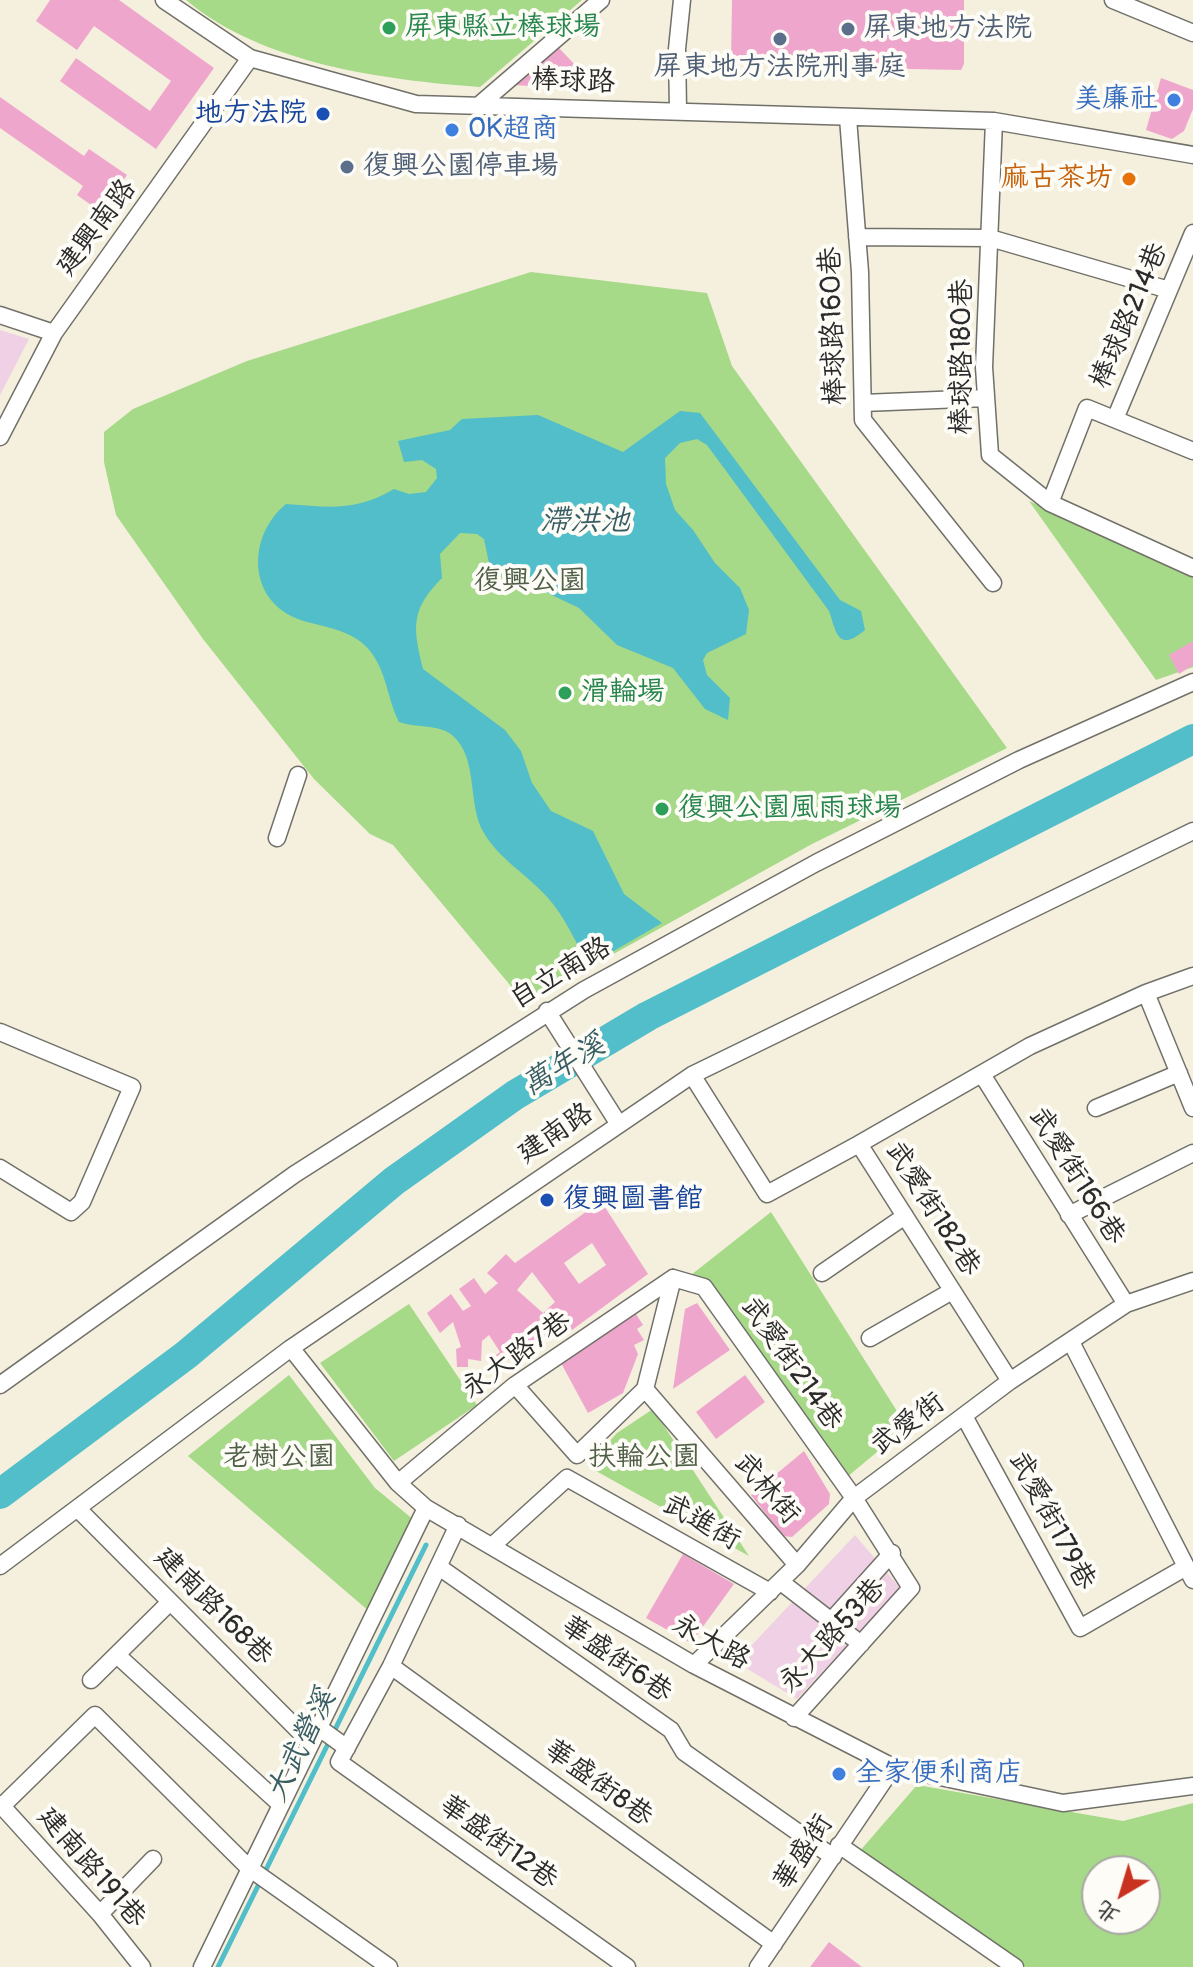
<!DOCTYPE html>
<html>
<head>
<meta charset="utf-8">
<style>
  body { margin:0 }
  #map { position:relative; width:1193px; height:1967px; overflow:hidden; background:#f4f0dd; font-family:Pangolin,"LXGW WenKai TC",sans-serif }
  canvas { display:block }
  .north { position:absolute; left:1081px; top:1855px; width:80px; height:80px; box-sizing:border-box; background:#fdfcf7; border:2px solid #a9a8a5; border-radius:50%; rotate:218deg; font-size:22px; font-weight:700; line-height:32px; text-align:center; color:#2b2b2b }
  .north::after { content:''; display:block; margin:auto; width:28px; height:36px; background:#c8321e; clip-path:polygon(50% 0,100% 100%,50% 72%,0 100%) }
</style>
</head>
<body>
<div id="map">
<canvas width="1193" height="1967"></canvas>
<div class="north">北</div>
</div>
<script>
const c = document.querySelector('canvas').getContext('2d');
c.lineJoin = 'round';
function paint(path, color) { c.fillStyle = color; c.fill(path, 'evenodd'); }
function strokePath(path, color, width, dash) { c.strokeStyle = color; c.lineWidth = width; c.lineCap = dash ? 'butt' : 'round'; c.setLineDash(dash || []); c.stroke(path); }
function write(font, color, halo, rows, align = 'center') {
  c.font = font + ' Pangolin,"LXGW WenKai TC",sans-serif'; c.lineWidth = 8; c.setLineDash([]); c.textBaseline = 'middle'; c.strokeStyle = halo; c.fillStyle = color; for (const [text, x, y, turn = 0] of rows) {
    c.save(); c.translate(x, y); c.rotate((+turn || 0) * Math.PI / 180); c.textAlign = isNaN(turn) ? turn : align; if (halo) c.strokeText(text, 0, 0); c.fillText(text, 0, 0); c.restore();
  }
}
paint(new Path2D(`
  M0,330L29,339L0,395Z
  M855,1535L900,1588L797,1699L736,1662Z`), '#f0d0e4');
paint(new Path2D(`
  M186,0H582L480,87C384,80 262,64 186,0Z
  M531,272L707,293L732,366L1007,748L812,844L525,1003L393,845L370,834L314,779L203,639L116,515L104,462V432L133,409L247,361Z
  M1029,501L1193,576V667L1156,680Z
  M771,1212L907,1427L841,1482L691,1275Z
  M409,1304L477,1405L394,1461L320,1363Z
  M289,1375L375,1488L420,1525L370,1612L188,1456Z
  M653,1409L749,1556L587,1466L617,1433Z
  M917,1785L1123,1821L1193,1803V1967H1026L859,1852ZM1097,1871H1145V1919H1097Z`), '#a6d988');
paint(new Path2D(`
  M680,411L700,413L840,600L861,611L865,630C837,654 836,630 829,611L707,445L697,439L680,443L665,458L666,484L675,510L693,530L715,563L740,588L749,610L746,634L707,653L703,660L707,675L730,698L728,720L705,709L673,668L617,645L579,608L516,578L491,573L484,539L477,534L460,533L440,554L442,578C410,610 413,628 423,669L505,730L521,751L532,783L551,811L593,831L624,894L662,923L588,966C577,944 565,917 548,898C527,874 500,860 484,833C467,806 479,757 452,735C439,724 415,728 399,722C385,694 387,663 361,642C341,627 320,627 298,619C246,599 248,535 286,504C329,507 355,512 394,489L409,494L426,492L437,478L436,469L422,460L404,462L398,441L450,430L462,419L538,415L623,452Z`), '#51beca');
strokePath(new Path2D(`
  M218,1967L426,1545`), '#51beca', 5);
strokePath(new Path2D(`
  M0,1494L186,1355L394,1181L515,1095L648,1016L1193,739`), '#51beca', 30);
paint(new Path2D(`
  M50,0H119L214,68L156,149L60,81L76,58L150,111L171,81L94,26L77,50L36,21Z
  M732,0H964V64L961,70L861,68V59L829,58L827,67L731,62Z
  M559,48L599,90L513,85Z
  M1161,78L1193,90V109L1184,131L1172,139L1146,130Z
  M0,97L84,156L89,149L127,175L101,212L77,195L83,186L0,128Z
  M1193,641V665L1179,674L1169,655Z
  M601,1201L648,1274L572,1330L560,1313L552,1320L557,1323L536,1346L529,1341L502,1366L496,1355L500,1352L489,1335L482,1341L481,1361L468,1359V1367H457L456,1349L461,1347L453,1322L440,1333L427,1313L451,1294L463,1311L471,1306L459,1289L474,1278L485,1294L498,1283L487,1273L506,1254L515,1263ZM592,1243L606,1265L579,1284L564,1263ZM532,1272L555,1302L543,1313L517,1290Z
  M697,1303L730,1350L673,1389L685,1309Z
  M636,1314L643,1325L637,1329L644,1340L634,1345L638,1354L623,1393L588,1413L561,1363Z
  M745,1375L765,1402L716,1439L696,1412Z
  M804,1451L830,1494L829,1504L792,1537L783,1536L751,1495Z
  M683,1554L734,1584L691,1643L646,1618Z
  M829,1942L862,1967H810Z`), '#efa6cd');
const minor = new Path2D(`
  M164,0L250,58L416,104L994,121L1193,155
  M1113,0L1193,33
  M478,106L601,0
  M678,110L677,49L682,0
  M848,118L860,272L863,420L993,583
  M994,121L984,367L990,455L1050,503L1193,568
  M857,237L990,238L1169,290
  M0,315L54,333
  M863,403L986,398
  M1115,419L1193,233
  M0,437L54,333L250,58
  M1050,503L1087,408L1193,451
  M277,838L298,775
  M1146,993L1193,976
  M547,1011L618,1123
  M0,1032L132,1087L82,1202L71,1212L0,1168
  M692,1075L767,1194L859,1144
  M983,1076L1126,1304
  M1096,1108L1179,1073
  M1069,1215L1193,1153
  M822,1273L905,1216
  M673,1278L704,1287L854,1498L911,1588L794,1718
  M673,1278L645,1389L797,1565
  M870,1338L952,1291
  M1071,1342L1193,1580
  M291,1348L398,1483L426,1508L694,1665L893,1767L1063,1803L1193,1786
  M1010,1381L859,1144L1030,1046L1146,993L1193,1108
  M0,1385L295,1174L584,990L816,863L1019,760L1193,682
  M515,1385L577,1455L645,1389
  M964,1416L1080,1628L1186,1567
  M398,1483L515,1385L673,1278
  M78,1509L310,1742
  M458,1525L391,1666L339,1762L627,1967
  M493,1545L567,1478L770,1592
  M0,1566L291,1348L692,1075L1193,831
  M439,1567L671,1730L684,1752L833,1857
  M781,1582L861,1644
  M830,1622L892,1553
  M118,1656L280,1804
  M694,1665L797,1565L854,1498L1010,1381L1126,1304L1193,1281
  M391,1666L774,1944
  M91,1680L170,1602
  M318,1727L347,1748
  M0,1804L100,1914L142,1967
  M0,1808L95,1715L249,1868L389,1967
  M839,1845L1015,1967
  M100,1914L153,1859
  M202,1967L426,1508
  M758,1967L893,1767`);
strokePath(minor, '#717069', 19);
strokePath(minor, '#fff', 16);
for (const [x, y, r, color] of [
  [389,28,8,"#2e9e5b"],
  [848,29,8,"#5c6f8a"],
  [780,39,8,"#5c6f8a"],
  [1174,100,8,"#3f7fe0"],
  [323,114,8,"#1a4fb4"],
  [452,130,8,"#3f7fe0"],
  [347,167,8,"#5c6f8a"],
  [1129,179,8,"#e8710a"],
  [565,693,8,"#2e9e5b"],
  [662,809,8,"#2e9e5b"],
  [547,1200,8,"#1a4fb4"],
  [839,1774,8,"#3f7fe0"]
]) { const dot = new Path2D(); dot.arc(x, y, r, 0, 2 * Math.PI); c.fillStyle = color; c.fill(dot); strokePath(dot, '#fdfcf7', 3); }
write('28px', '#27864d', '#fdfcf7', [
  ["屏東縣立棒球場",405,28],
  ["滑輪場",581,693],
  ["復興公園風雨球場",678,809]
], 'left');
write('28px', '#4e5e75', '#fdfcf7', [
  ["屏東地方法院",864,29],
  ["屏東地方法院刑事庭",780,68,"center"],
  ["復興公園停車場",363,167]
], 'left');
write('28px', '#2b2b2b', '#fdfcf7', [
  ["棒球路",573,82,2],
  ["建興南路",97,228,-53],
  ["棒球路214巷",1130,316,-67],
  ["棒球路160巷",834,326,-92],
  ["棒球路180巷",963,357,-90],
  ["自立南路",561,974,-31],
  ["建南路",556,1134,-34],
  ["武愛街166巷",1076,1176,58],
  ["武愛街182巷",932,1209,58],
  ["永大路7巷",517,1356,-36],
  ["武愛街214巷",791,1364,55],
  ["武愛街",908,1425,-37],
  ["武林街",766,1489,49],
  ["武愛街179巷",1051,1521,62],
  ["武進街",701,1523,29],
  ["建南路168巷",213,1607,45],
  ["永大路53巷",833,1636,-48],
  ["永大路",711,1643,29],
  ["華盛街6巷",616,1660,35],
  ["華盛街8巷",598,1784,36],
  ["華盛街12巷",498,1843,36],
  ["華盛街",804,1853,-57],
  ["建南路191巷",91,1868,49]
]);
write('28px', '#366cbe', '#fdfcf7', [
  ["美廉社",1158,100,"right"],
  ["OK超商",468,130],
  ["全家便利商店",855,1774]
], 'left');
write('28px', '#164399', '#fdfcf7', [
  ["地方法院",307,114],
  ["復興圖書館",563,1200,"left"]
], 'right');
write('28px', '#c56008', '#fdfcf7', [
  ["麻古茶坊",1113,179]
], 'right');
write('28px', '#505f47', '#fdfcf7', [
  ["復興公園",530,582],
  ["老樹公園",279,1458],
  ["扶輪公園",644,1458]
]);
write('italic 30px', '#385e63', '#fdfcf7', [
  ["滯洪池",585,522],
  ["萬年溪",564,1066,-31],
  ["大武營溪",302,1746,-64]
]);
</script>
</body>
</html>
